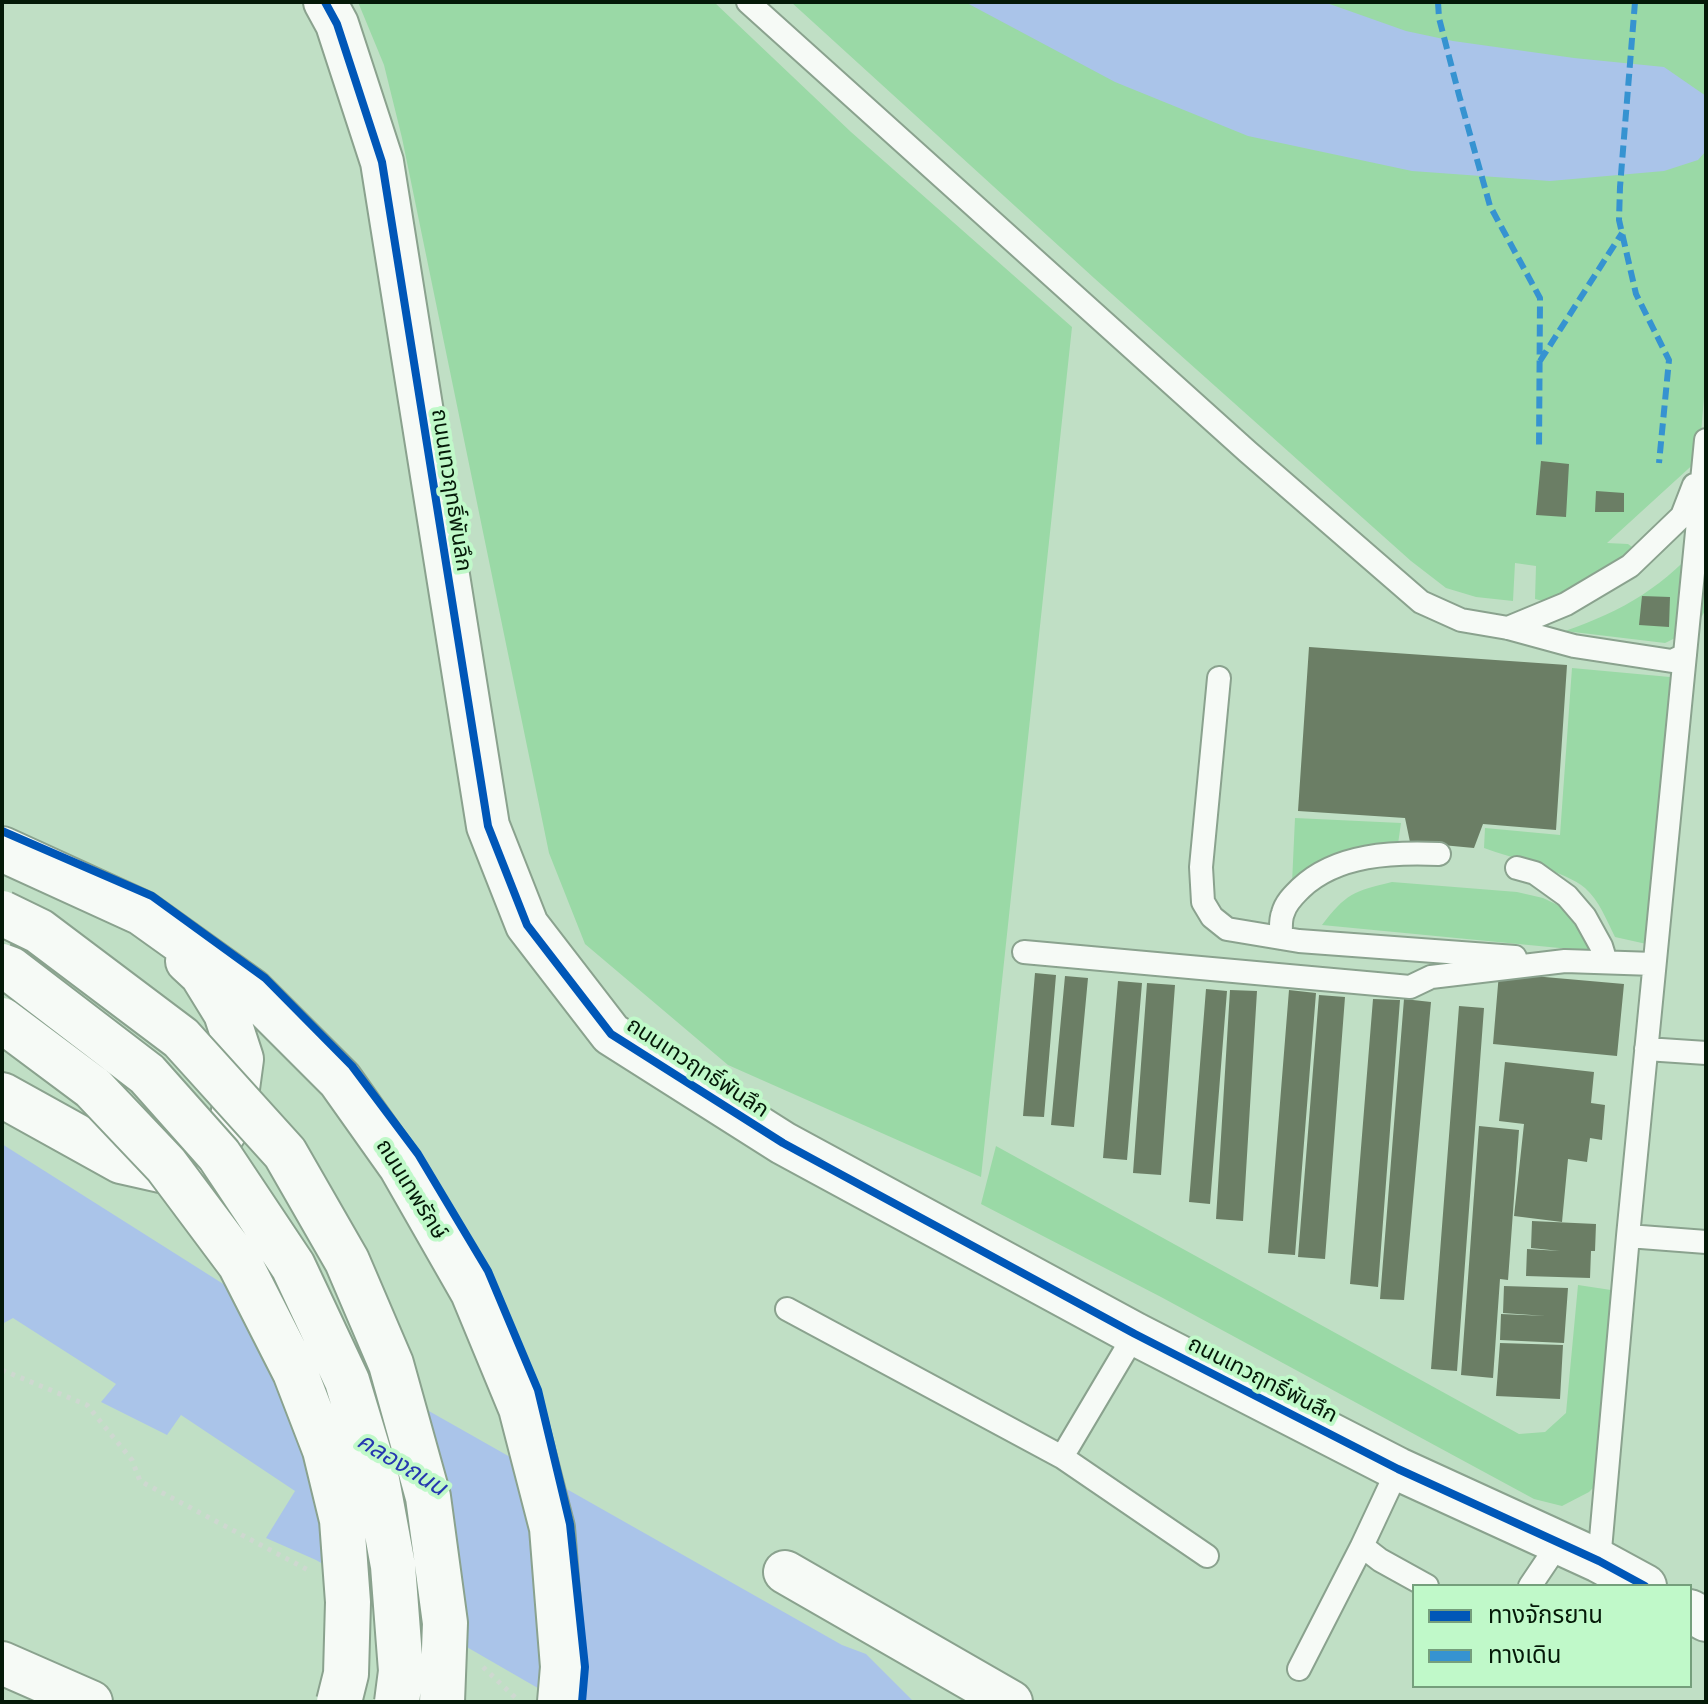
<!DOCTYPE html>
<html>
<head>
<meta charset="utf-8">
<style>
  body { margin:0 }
  #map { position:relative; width:1708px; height:1704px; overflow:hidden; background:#c0dfc5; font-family:Barlow,"Noto Sans Thai",sans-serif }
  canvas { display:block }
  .frame { position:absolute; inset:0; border:4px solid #041908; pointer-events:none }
  .legend { position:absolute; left:1412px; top:1584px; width:280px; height:104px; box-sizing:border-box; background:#c0f9c9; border:2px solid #759f7c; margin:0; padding:10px 14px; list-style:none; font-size:24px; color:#041908 }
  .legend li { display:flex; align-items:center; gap:16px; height:40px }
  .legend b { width:40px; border:2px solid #759f7c }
</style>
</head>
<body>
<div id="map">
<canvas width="1708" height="1704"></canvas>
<div class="frame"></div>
<ul class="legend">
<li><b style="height:10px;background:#0057b8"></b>ทางจักรยาน</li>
<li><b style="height:10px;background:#3693d1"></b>ทางเดิน</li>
</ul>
</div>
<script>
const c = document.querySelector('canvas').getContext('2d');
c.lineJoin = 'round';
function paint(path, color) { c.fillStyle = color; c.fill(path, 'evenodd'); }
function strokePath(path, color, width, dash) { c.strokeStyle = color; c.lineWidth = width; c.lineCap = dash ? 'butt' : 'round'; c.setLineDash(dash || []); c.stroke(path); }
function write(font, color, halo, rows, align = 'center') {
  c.font = font + ' Barlow,"Noto Sans Thai",sans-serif'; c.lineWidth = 8; c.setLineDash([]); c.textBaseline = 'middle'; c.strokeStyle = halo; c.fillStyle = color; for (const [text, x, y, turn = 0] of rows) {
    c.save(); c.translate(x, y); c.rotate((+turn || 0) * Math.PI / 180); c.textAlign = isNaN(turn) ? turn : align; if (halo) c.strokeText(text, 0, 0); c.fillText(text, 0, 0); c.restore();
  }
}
paint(new Path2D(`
  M358,2H714L851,132L1072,327L981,1177L728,1065L585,944L549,853L402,138L384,65Z
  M791,2H1706V372L1699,459L1607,543L1628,544L1639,552L1547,602L1535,599L1536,566L1515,563L1513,601L1476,597L1446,588L1411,561L1094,278Z
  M1706,537C1706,552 1708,598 1705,610C1699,627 1680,636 1665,643L1565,631C1623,611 1666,586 1706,537Z
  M1572,668L1670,677L1651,945L1615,937C1607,921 1599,900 1585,888C1567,872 1509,857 1484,848L1485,828L1560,835Z
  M1295,818L1401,823L1397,851L1359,862L1291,905Z
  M1392,882L1517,892L1543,898L1562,907L1601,952L1322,925C1346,894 1353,891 1392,882Z
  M996,1146L1519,1434L1545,1432L1566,1413L1578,1285L1611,1290L1610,1446L1607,1474L1589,1492L1562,1506L1534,1499L1161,1297L981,1204Z`), '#9ad9a6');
paint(new Path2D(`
  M965,2H1324L1406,31L1453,41L1574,58L1664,67L1706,96V151L1698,160L1664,171L1550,181L1412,171L1248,136L1115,82Z
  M2,1144L383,1385L842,1645L866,1654L914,1702H562L316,1560L266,1538L295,1491L181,1415L167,1435L101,1402L116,1384L13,1318L2,1324Z`), '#aac4e9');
paint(new Path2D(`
  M1541,461L1569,464L1566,517L1536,515Z
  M1596,491L1624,493V512H1595Z
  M1642,596L1670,597L1669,627L1639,625Z
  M1309,647L1567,665L1556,830L1483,824L1474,848L1410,842L1405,818L1298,811Z
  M1035,973L1056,975L1044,1117L1023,1116Z
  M1499,973L1624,984L1617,1056L1493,1044Z
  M1065,976L1088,978L1074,1127L1051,1125Z
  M1118,981L1142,983L1127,1160L1103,1158Z
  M1147,983L1175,985L1161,1175L1133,1173Z
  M1206,989L1227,991L1210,1204L1189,1202Z
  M1230,990L1257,991L1243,1221L1216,1219Z
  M1289,990L1316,993L1295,1255L1268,1253Z
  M1319,995L1345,997L1325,1259L1298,1257Z
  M1373,999L1400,1000L1378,1287L1350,1284Z
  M1404,999L1431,1002L1404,1300L1380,1299Z
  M1459,1006L1484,1008L1457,1371L1431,1369Z
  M1505,1062L1594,1072L1591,1103L1605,1105L1602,1140L1590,1138L1587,1162L1568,1159L1562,1222L1514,1216L1524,1124L1499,1121Z
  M1479,1126L1519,1130L1508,1280L1500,1279L1493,1378L1461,1375Z
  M1532,1221L1596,1224L1595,1251H1591L1590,1278L1526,1276L1527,1249L1560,1251L1531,1248Z
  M1504,1286L1568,1288L1564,1343L1500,1340L1501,1314L1546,1316L1503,1313Z
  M1500,1343L1563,1345L1560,1399L1496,1396Z`), '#6b7e65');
const lane = new Path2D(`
  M748,2L1248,452L1421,602L1461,620L1508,628L1574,646L1672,661L1685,655
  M1508,628L1566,604L1630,566L1682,516L1694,485
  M1219,678L1201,867L1203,902L1212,917L1227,929L1299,941L1515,957
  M1517,868L1535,873L1567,896L1585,917L1601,946L1606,962
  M1281,938C1281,930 1280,920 1283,913C1286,902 1294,895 1301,888C1337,854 1393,852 1439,854
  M1024,952L1410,987L1431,977L1565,961L1654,964
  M1646,1049L1706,1053
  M1628,1236L1706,1242
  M787,1309L1062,1457L1207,1556
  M1062,1457L1135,1334
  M1398,1469L1362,1546L1380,1560L1427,1586
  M1599,1561L1628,1236L1706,440
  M1530,1586L1559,1543
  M1299,1669L1362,1546`);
const street = new Path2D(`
  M325,2L337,24L382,162L488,826L527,925L611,1034L783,1143L1135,1334L1398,1469L1599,1561L1645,1586
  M785,1572L1011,1702
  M1690,1611L1706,1620
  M2,1663L91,1702`);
const secondary = new Path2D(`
  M2,849L142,913L251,991L340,1080L401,1166L473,1292L521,1408L552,1528L563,1667L560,1702
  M2,1095L121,1161L161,1170L192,1161L219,1139L233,1118L241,1059L226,1013L202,974L188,961`);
strokePath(lane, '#8aa28e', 26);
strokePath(street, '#8aa28e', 46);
strokePath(secondary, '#8aa28e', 48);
strokePath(new Path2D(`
  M2,1370L87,1405L132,1460L140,1481L308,1570
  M483,1667L519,1701`), '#ced8d0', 5, [4, 6]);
strokePath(lane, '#f6faf6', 22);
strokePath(street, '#f6faf6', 42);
strokePath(secondary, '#f6faf6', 44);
const secondaryBridge = new Path2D(`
  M2,913L39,931L181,1038L285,1153L347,1261L391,1364L428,1497L445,1623L442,1702
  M2,966L10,969L147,1074L219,1155L293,1266L347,1381L377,1480L393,1566L401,1671L397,1702
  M2,1020L93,1088L166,1165L240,1264L295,1372L325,1450L342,1520L348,1602L346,1674L339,1702`);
strokePath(secondaryBridge, '#8aa28e', 48, []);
strokePath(secondaryBridge, '#f6faf6', 44);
strokePath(new Path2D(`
  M1438,2L1439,18L1459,95L1490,206L1540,298L1539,450
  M1635,2L1620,187L1619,220L1636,294L1669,360L1659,463
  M1540,361L1622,233`), '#3693d1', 6, [12, 6]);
strokePath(new Path2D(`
  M325,2L337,24L382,162L488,826L527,925L611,1034L783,1143L1135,1334L1398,1469L1599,1561L1645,1586
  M2,831L152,896L265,978L352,1066L418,1154L488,1271L538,1390L570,1524L585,1667L582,1702`), '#0057b8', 8);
write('22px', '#041908', '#c0f9c9', [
  ["ถนนเทวฤทธิ์พันลึก",452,490,81],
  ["ถนนเทวฤทธิ์พันลึก",698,1067,33],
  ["ถนนเทพรักษ์",412,1189,58],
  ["ถนนเทวฤทธิ์พันลึก",1263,1379,27]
]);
write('italic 24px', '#2537b0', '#c0f9c9', [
  ["คลองถนน",402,1464,31]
]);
</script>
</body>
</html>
